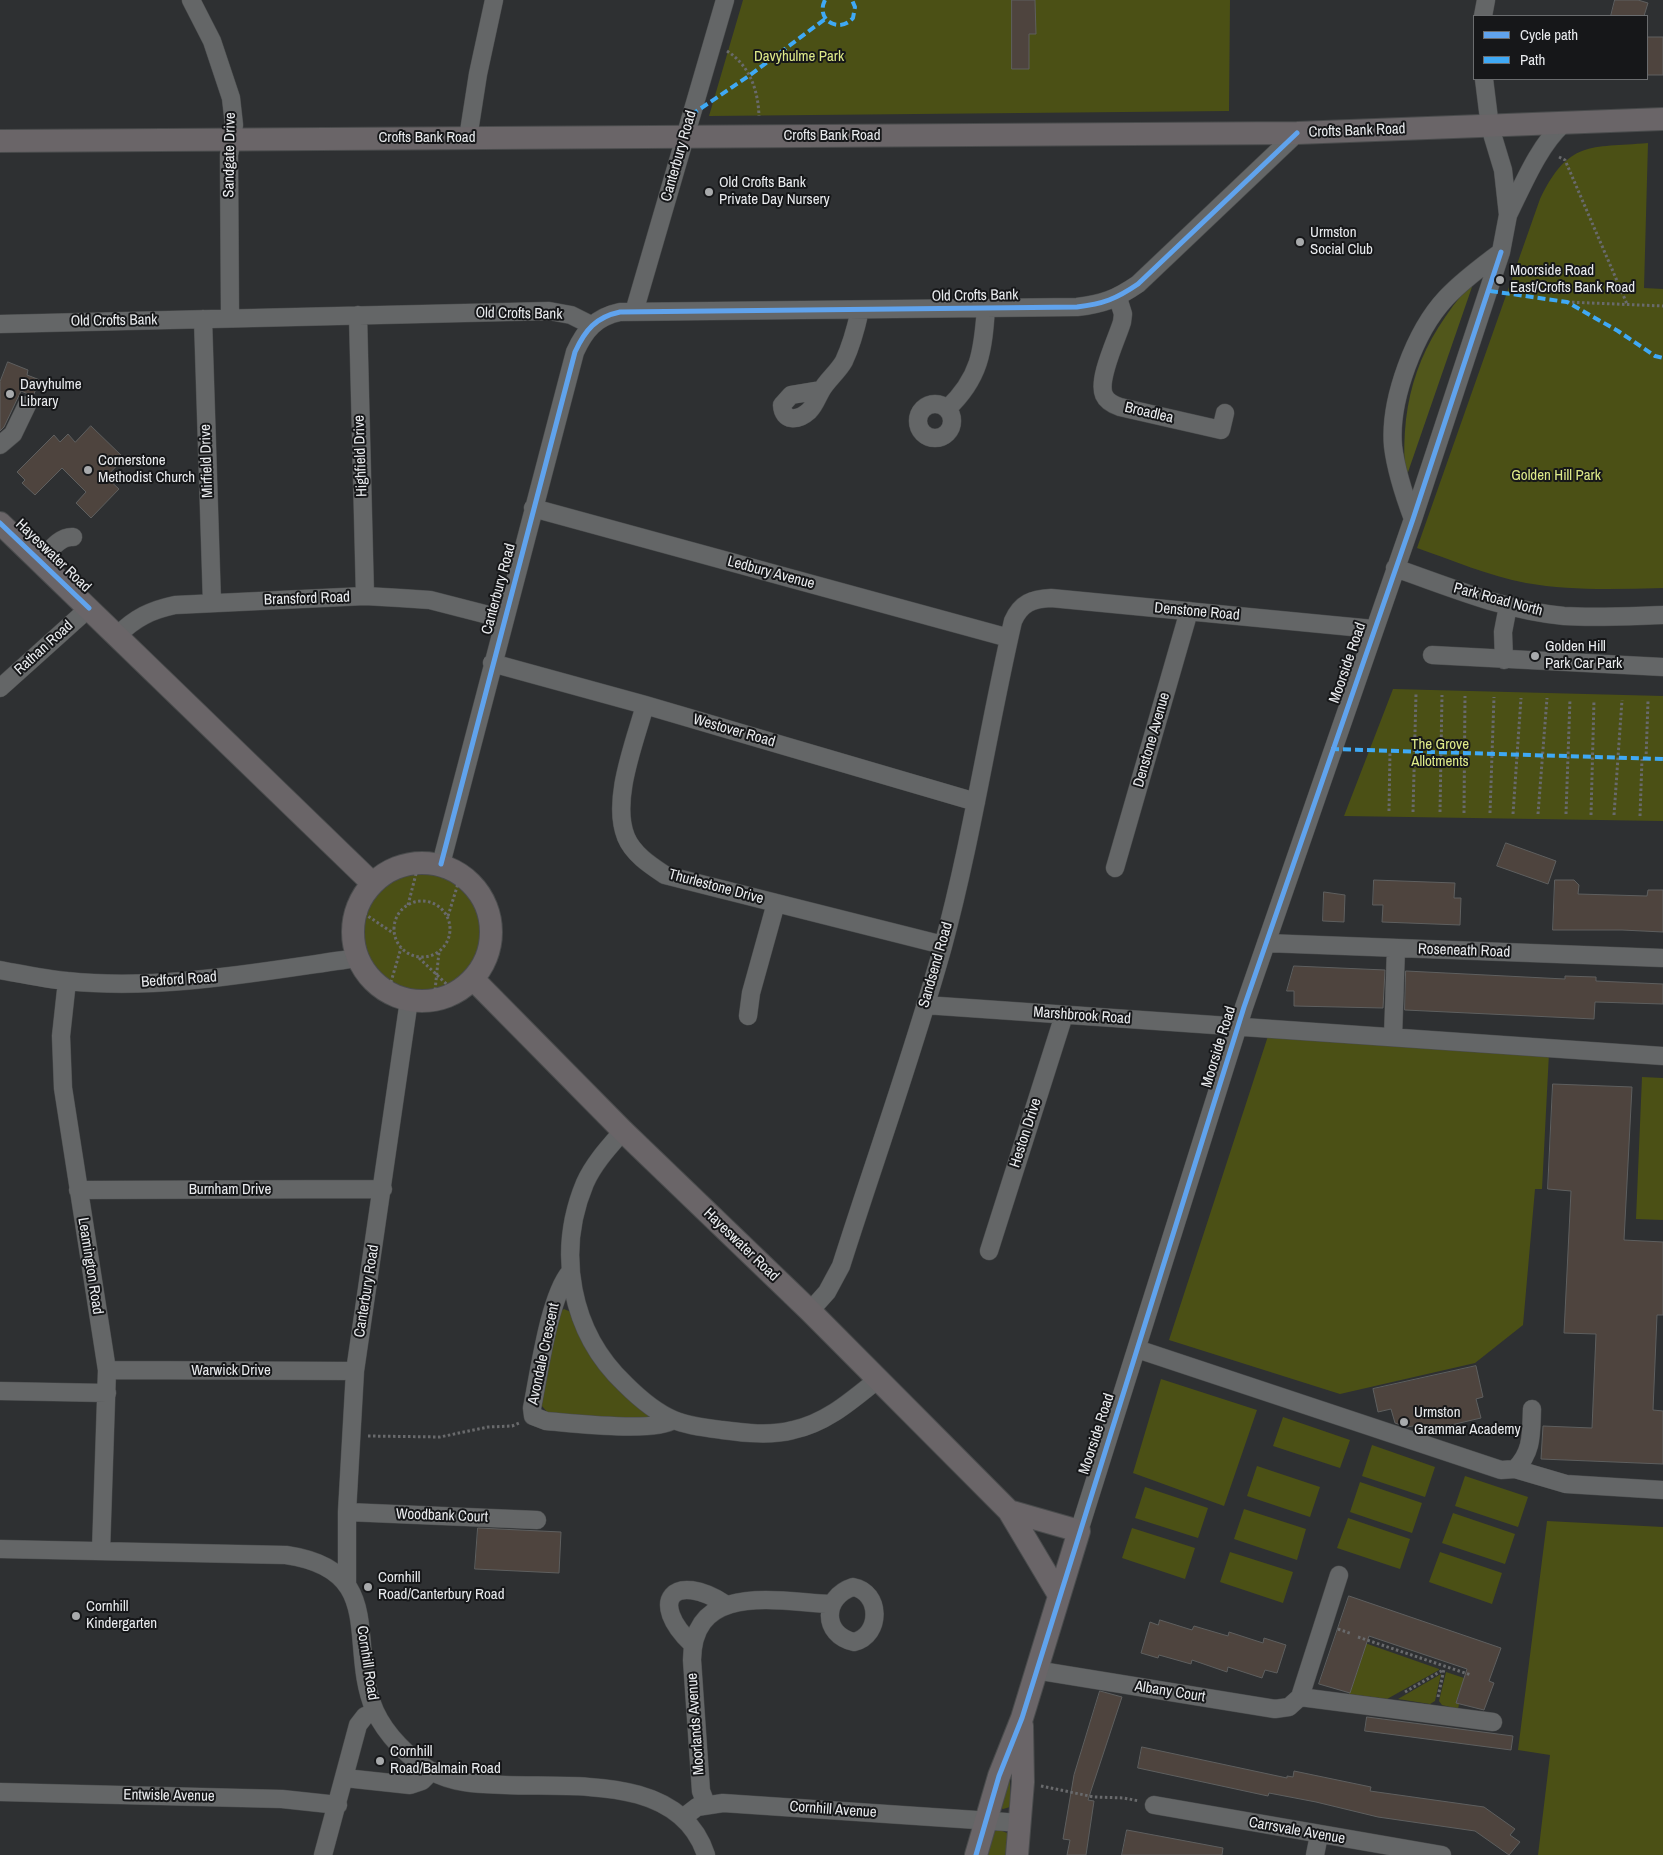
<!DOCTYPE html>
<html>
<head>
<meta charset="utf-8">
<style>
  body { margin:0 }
  #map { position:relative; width:1663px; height:1855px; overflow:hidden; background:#2e3032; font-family:"Archivo Narrow",sans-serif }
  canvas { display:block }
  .legend { position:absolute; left:1473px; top:15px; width:175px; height:65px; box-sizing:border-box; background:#161719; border:1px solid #6a6c6e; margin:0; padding:6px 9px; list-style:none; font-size:15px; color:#e9ebee }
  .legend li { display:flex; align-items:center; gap:10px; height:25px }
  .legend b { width:25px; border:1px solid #6a6c6e }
</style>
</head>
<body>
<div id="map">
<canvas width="1663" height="1855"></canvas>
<ul class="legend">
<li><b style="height:6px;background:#60a3ed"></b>Cycle path</li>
<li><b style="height:6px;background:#3fa9f5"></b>Path</li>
</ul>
</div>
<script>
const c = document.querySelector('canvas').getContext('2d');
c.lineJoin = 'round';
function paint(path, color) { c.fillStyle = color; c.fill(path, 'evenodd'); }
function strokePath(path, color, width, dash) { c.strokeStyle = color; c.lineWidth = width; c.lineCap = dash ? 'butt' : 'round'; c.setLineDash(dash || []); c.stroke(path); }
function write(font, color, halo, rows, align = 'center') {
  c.font = font + ' "Archivo Narrow",sans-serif'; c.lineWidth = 4; c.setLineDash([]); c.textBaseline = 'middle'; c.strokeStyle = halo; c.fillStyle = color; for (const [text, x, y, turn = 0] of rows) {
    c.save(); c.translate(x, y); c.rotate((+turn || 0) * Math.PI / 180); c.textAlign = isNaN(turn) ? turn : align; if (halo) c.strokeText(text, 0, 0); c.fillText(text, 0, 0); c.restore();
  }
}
paint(new Path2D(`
  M743,0H1230L1229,111L709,116Z
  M1648,143L1644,288L1663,289V588C1617,589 1571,591 1526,583C1489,576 1452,560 1417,548L1540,199C1569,140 1589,148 1648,143Z
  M1393,689L1663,696V821L1344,816Z
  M364 932a59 59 0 1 1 118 0a59 59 0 1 1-118 0Z
  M1268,1036L1549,1053L1542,1189H1535L1523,1325L1475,1363L1340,1394L1169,1340Z
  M1642,1077L1663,1078V1220L1636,1219Z
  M564,1309L571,1312C583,1345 598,1372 624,1395C631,1402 641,1407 649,1414L648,1417L643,1420L548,1413L541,1405L540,1399L560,1312Z
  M1161,1379L1257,1410L1224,1506L1133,1473Z
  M1283,1417L1350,1440L1340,1468L1273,1446Z
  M1372,1445L1435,1467L1425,1497L1362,1476Z
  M1257,1466L1320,1487L1310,1517L1247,1496Z
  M1465,1476L1528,1497L1518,1527L1455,1506Z
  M1360,1482L1422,1503L1412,1533L1350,1512Z
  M1145,1487L1208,1508L1198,1538L1135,1518Z
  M1244,1509L1306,1529L1297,1560L1234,1539Z
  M1453,1513L1515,1534L1505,1564L1442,1543Z
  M1348,1518L1410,1539L1400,1569L1337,1548Z
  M1547,1521L1663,1527V1855H1538L1550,1755L1518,1750Z
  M1132,1528L1195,1548L1185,1579L1122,1558Z
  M1230,1552L1293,1572L1283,1603L1220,1582Z
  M1440,1552L1502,1573L1492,1604L1429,1582Z
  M1362,1642L1439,1669V1670L1387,1699L1349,1694L1363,1652Z
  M1446,1672L1470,1680L1461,1687L1456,1702L1459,1704L1458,1709L1442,1705L1439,1701Z
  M1441,1674L1435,1701L1430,1704L1398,1699Z
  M1010,1772V1807L1003,1809L1000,1808Z
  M1000,1830L1007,1833V1855H986L992,1832Z`), '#4b5015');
paint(new Path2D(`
  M1471,284H1473L1407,475L1405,473C1400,396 1420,342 1471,284Z`), '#51571b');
const building = new Path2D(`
  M1012,0H1035L1036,34H1029V69H1012Z
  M1615,0H1638L1648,3L1644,16H1611Z
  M1647,37H1663V75H1647Z
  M8,362L28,370L27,375L40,380L33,396L21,391L4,427L0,431V382Z
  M91,426L124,458L106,477L119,489L91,518L76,503L86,492L62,468L35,495L22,483L25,480L17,472L54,435L60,442L68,434L75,442Z
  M1506,843L1556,861L1548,884L1497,866Z
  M1374,880L1455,883L1454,898H1461L1460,925L1382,922L1383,905H1373Z
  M1555,880H1574L1579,885L1578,894L1647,896L1648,890H1663V932L1622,930H1553Z
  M1324,892L1345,895L1344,922L1323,921Z
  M1294,966L1385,970L1383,1008L1294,1006V991H1287Z
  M1406,971L1565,979V976L1596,977V981L1663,984V1004L1595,1002L1594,1019L1405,1010Z
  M1553,1084L1632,1087L1624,1240L1663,1242V1315H1657L1653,1410L1663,1411V1464L1541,1459L1543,1426L1592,1428L1596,1334L1564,1333L1571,1191L1548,1189Z
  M1476,1366L1483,1397L1476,1399L1481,1418L1421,1432L1419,1425L1407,1427L1395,1423L1391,1409L1378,1412L1373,1389Z
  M478,1528L561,1532L559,1573L475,1569Z
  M1349,1596L1501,1648L1489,1681L1494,1683L1484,1710L1456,1703L1467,1669L1369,1636L1350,1693L1319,1684Z
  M1160,1620L1192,1630L1194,1626L1228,1636L1229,1632L1263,1643L1264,1638L1286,1645L1277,1673L1265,1670L1262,1678L1228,1667L1227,1672L1192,1660L1191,1664L1159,1655L1158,1658L1141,1653L1150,1622L1158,1625Z
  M1100,1691L1122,1697L1088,1800L1094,1801L1086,1855H1067L1070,1840L1063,1839L1074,1775Z
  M1367,1717L1513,1736L1511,1750L1365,1731Z
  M1142,1747L1287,1778V1776L1293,1777L1294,1771L1371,1787L1370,1791L1484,1807L1515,1829L1510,1835L1520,1842L1509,1855L1475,1831L1378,1817L1316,1802L1269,1793L1268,1796L1138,1768Z
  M1127,1830L1223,1848L1222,1855H1122Z`);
paint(building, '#4e443e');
strokePath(building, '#5e5f5f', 1);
const minor = new Path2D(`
  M191,0L212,41L231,98L234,125L229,155L230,318
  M1483,16L1486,0
  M468,138L478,74L494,0
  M1508,215C1522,187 1539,145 1563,124
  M1118,298L1123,314L1122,322C1117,339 1097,379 1104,395C1107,402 1114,405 1120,407L1221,430L1225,413
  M634,312L725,0
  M358,315L365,596
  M203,319L212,603
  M0,324L549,311L571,315L591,325
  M821,390L791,395L782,405C783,422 798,421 809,411C815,405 817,398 821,391C827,380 838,372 844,361C852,344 856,328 860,310
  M918 421a17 17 0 1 1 34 0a17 17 0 1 1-34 0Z
  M947,409C980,378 983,351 986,308
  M0,445L13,434L27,405
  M533,508L1009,638
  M1413,519C1404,495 1396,471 1393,446C1389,400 1415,331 1446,298C1462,281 1482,266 1501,252
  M40,561C49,552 59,536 73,537
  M1395,568C1450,587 1506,611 1564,616C1597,618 1630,616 1663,615
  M118,635C135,618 151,610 175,605L365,596L400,598L430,600L504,619
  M1432,655L1663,667
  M1504,660L1503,632L1508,606
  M492,663L645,705L976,802
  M0,688L89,608
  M645,705C635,742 611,800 626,837C633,854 650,865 665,875L943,945
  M441,864L575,352C585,330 596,317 620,312L1077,307C1103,304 1116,299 1138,284L1297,133
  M1115,868L1189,611
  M1266,943L1663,958
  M0,970C22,974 45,979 67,981C164,991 262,971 358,958
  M67,981L61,1036L63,1088L107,1370L101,1551
  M925,1005L1663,1056
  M748,1016L751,993L776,903
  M1393,1037L1396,948
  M623,1131C609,1147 594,1163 585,1183C556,1252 570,1332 625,1384C638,1397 657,1413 674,1420C688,1426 706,1428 722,1430C745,1433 770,1436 793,1430C826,1423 851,1401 877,1380
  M78,1190L383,1189
  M989,1251L1064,1015
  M570,1272C549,1297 539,1374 532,1408L533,1416L546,1421C572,1423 655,1433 673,1420
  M810,1311L827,1292L841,1266C875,1159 913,1054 943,946C972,839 988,729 1013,621C1021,603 1032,599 1051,598L1373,629
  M1137,1349L1501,1470L1515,1469C1533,1452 1531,1432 1532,1409
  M107,1370L355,1371
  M0,1391L107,1393
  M1515,1469L1566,1484L1663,1490
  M347,1512L537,1520
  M1079,1531L1244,1007L1413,519L1501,252L1508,215L1503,170L1490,127L1484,79
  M0,1549L286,1555C389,1570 346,1645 375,1711C386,1735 409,1758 431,1771C454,1784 480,1784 505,1785C572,1788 680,1774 706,1855
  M347,1584V1512L355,1371L409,1000
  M853,1587C881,1592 882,1635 854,1642C822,1635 822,1597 853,1587Z
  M692,1644C647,1601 674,1571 725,1604
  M1035,1670L1275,1709L1289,1707L1300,1697L1339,1575
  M1300,1697L1493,1722
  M345,1778L410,1785L422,1781L432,1771
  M0,1792L282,1799L338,1805
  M706,1804L701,1791L692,1660C693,1581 778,1602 831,1604
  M1154,1805L1442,1855
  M684,1817L697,1807L723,1803L1021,1823
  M323,1855L358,1725L365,1716L375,1712
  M1315,1855L1319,1835`);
const major = new Path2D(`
  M0,141L1297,133L1663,119
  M0,523L372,883
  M353 932a69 69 0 1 1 138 0a69 69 0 1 1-138 0Z
  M473,979L623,1131L810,1311L1009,1511L1059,1595
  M976,1855L999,1776L1022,1718L1079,1531L1009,1511
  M1017,1855L1023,1782L1022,1726`);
strokePath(minor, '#494b4c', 19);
strokePath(major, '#494b4c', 24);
strokePath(new Path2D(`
  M727,51C750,66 758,90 759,116
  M1559,157L1565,160L1627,304
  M1567,302L1663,306
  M1646,759L1648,701
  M1389,811L1390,751
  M1413,812L1416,694
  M1440,812L1442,695
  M1464,813L1465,696
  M1490,813L1494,697
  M1513,814L1521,698
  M1538,814L1547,698
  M1566,814L1570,699
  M1591,815L1594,700
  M1614,815L1622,700
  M1640,816L1642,759
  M394 929a28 28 0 1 1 56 0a28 28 0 1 1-56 0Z
  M408,905L419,862
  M356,908L393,933
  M448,916L461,874
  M419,958L456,993
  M388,992L401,948
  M434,1000L439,952
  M368,1436L440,1437L488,1427L512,1426L519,1423
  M1338,1629L1352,1634
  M1358,1637L1471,1675
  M1405,1692L1443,1670
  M1438,1697L1444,1669
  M1041,1786L1094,1797L1124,1798L1139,1801`), '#696a6c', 3, [2.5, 2.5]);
strokePath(minor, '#646667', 18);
strokePath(major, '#6a6568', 22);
strokePath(new Path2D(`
  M825,0C815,20 839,34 853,18L855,7L852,0
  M691,115L750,75L825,19
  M1490,291L1567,302L1618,331L1655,356L1663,358
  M1331,749L1663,759`), '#3fa9f5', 4, [8, 4]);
strokePath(new Path2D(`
  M0,523L89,608
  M441,864L575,352C585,330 596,317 620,312L1077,307C1103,304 1116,299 1138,284L1297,133
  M976,1855L999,1776L1022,1718L1244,1007L1413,519L1501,252`), '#60a3ed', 5);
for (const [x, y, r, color] of [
  [709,192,5,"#a8aaac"],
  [1300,242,5,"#a8aaac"],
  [1500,280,5,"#a8aaac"],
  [10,394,5,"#a8aaac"],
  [88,470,5,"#a8aaac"],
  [1535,656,5,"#a8aaac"],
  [1404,1422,5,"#a8aaac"],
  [368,1587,5,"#a8aaac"],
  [76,1616,5,"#a8aaac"],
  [380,1761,5,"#a8aaac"]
]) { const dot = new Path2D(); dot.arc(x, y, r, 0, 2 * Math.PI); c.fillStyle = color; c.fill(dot); strokePath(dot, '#161719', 2); }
write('15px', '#deea89', '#161719', [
  ["Davyhulme Park",799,57],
  ["Golden Hill Park",1556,476],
  ["The Grove",1440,745],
  ["Allotments",1440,762]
]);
write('15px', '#e9ebee', '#161719', [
  ["Crofts Bank Road",1357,131,-2],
  ["Crofts Bank Road",832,136],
  ["Crofts Bank Road",427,138],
  ["Sandgate Drive",230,155,-89],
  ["Canterbury Road",679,156,-74],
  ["Old Crofts Bank",975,296,-1],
  ["Old Crofts Bank",519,314,1],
  ["Old Crofts Bank",114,321,-1],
  ["Broadlea",1149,413,13],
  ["Highfield Drive",361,456,-92],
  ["Mirfield Drive",207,461,-92],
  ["Hayeswater Road",53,556,44],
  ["Ledbury Avenue",771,573,15],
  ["Canterbury Road",499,589,-75],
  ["Bransford Road",307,599,-2],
  ["Park Road North",1498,600,15],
  ["Denstone Road",1197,612,5],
  ["Rathan Road",44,648,-42],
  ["Moorside Road",1348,663,-71],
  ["Westover Road",734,731,16],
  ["Denstone Avenue",1152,740,-74],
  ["Thurlestone Drive",716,887,15],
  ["Roseneath Road",1464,951,2],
  ["Sandsend Road",936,965,-74],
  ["Bedford Road",179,980,-4],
  ["Marshbrook Road",1082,1016,4],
  ["Moorside Road",1219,1047,-73],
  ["Heston Drive",1026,1133,-72],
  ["Burnham Drive",230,1190],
  ["Hayeswater Road",741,1245,44],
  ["Leamington Road",90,1266,81],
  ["Canterbury Road",367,1291,-81],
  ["Avondale Crescent",544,1354,-78],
  ["Warwick Drive",231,1371],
  ["Moorside Road",1097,1434,-72],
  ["Woodbank Court",442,1516,2],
  ["Cornhill Road",367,1663,81],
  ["Albany Court",1170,1692,9],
  ["Moorlands Avenue",696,1724,-94],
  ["Entwisle Avenue",169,1796,1],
  ["Cornhill Avenue",833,1810,4],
  ["Carrsvale Avenue",1297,1831,10]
]);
write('15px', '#e9ebee', '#161719', [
  ["Old Crofts Bank",719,183],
  ["Private Day Nursery",719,200],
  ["Urmston",1310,233],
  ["Social Club",1310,250],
  ["Moorside Road",1510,271],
  ["East/Crofts Bank Road",1510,288],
  ["Davyhulme",20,385],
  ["Library",20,402],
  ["Cornerstone",98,461],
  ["Methodist Church",98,478],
  ["Golden Hill",1545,647],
  ["Park Car Park",1545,664],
  ["Urmston",1414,1413],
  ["Grammar Academy",1414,1430],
  ["Cornhill",378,1578],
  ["Road/Canterbury Road",378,1595],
  ["Cornhill",86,1607],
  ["Kindergarten",86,1624],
  ["Cornhill",390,1752],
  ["Road/Balmain Road",390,1769]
], 'left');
</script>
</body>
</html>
